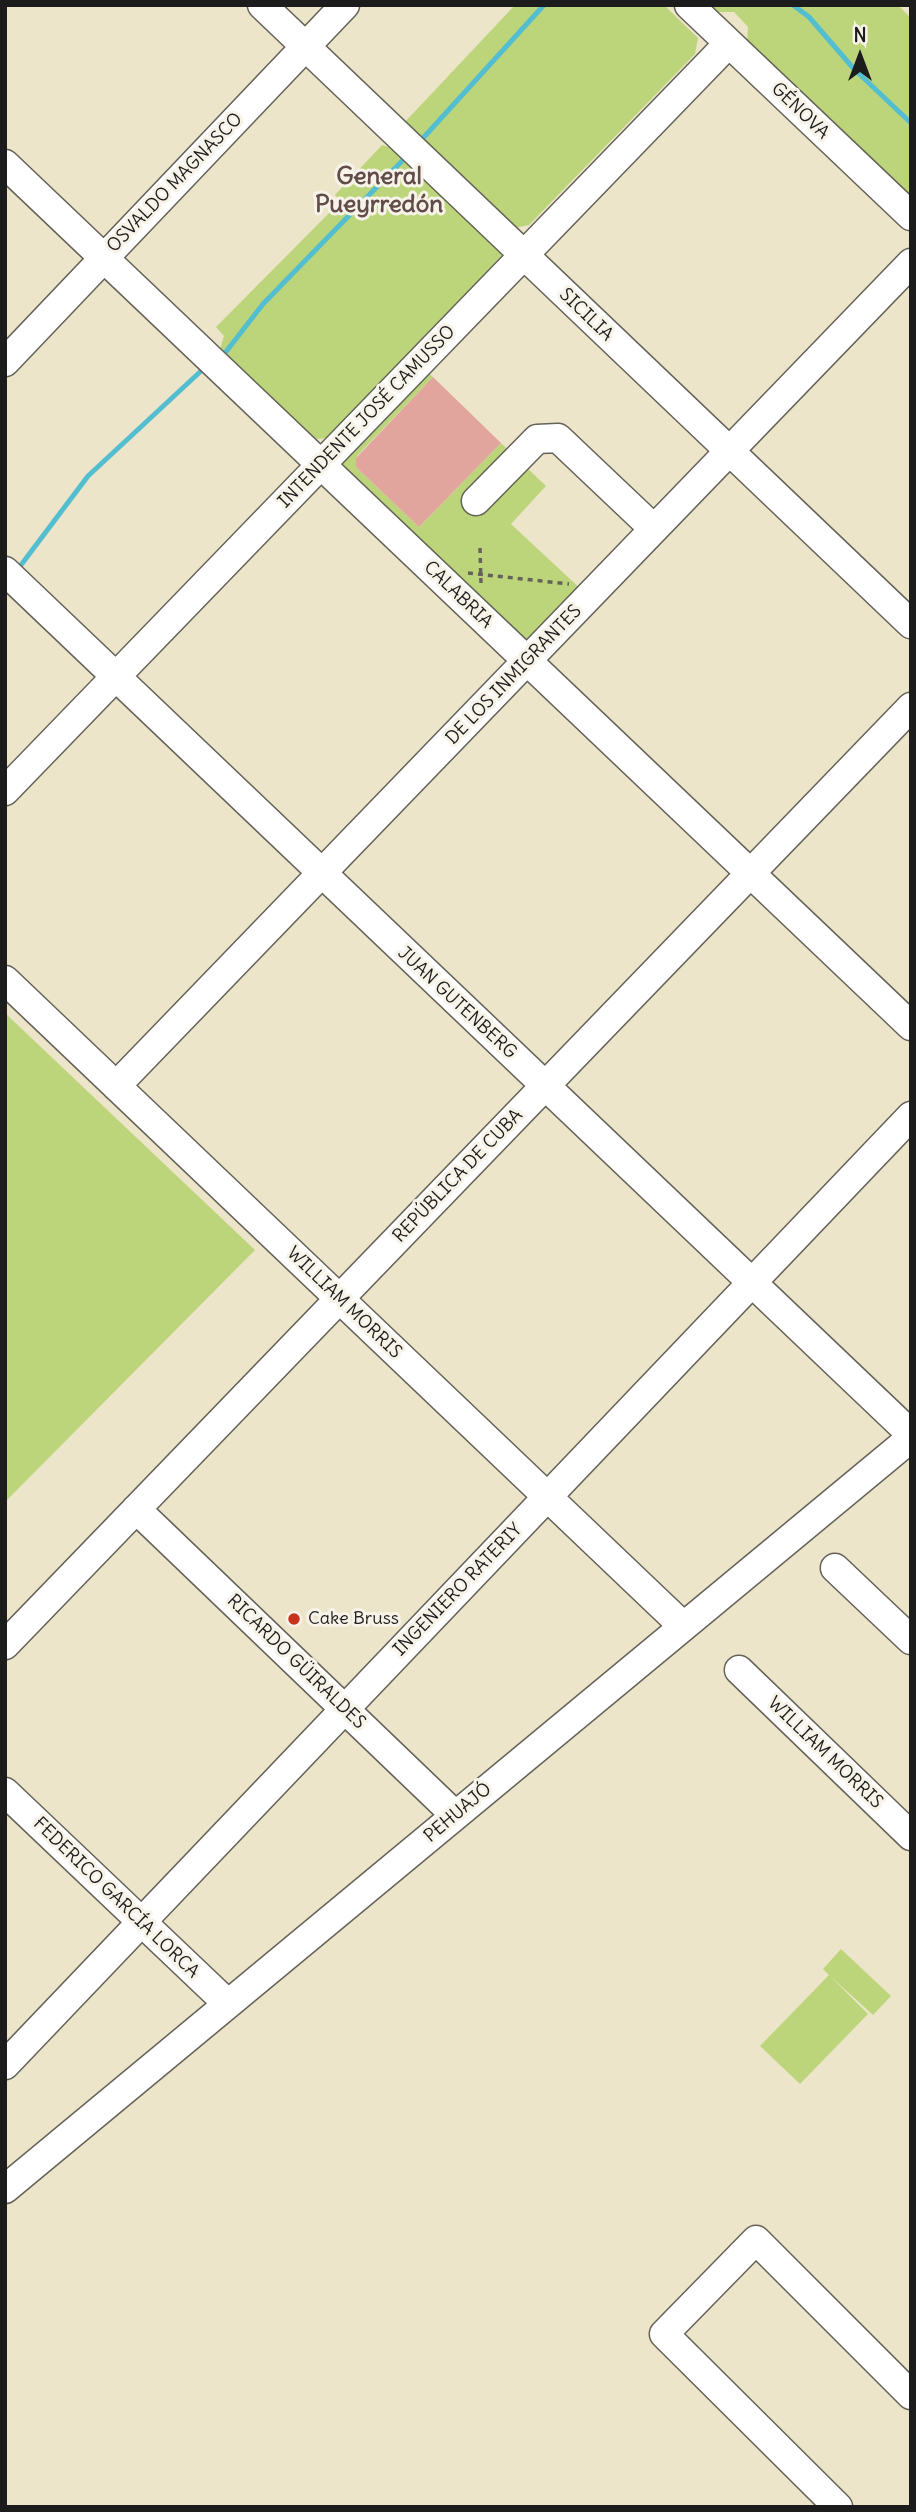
<!DOCTYPE html>
<html>
<head>
<meta charset="utf-8">
<style>
  body { margin:0 }
  #map { position:relative; width:916px; height:2512px; overflow:hidden; background:#ede5ca; font-family:Delius,sans-serif }
  canvas { display:block }
  .frame { position:absolute; inset:0; border:7px solid #1c1c1c; pointer-events:none }
  .north { position:absolute; left:825px; top:21px; width:70px; height:70px; -webkit-text-stroke:5px #f7f3e8; paint-order:stroke; rotate:0deg; font-size:19px; font-weight:700; line-height:28px; text-align:center; color:#1c1c1c }
  .north::after { content:''; display:block; margin:auto; width:24px; height:32px; background:#1c1c1c; clip-path:polygon(50% 0,100% 100%,50% 72%,0 100%) }
</style>
</head>
<body>
<div id="map">
<canvas width="916" height="2512"></canvas>
<div class="frame"></div>
<div class="north">N</div>
</div>
<script>
const c = document.querySelector('canvas').getContext('2d');
c.lineJoin = 'round';
function paint(path, color) { c.fillStyle = color; c.fill(path, 'evenodd'); }
function strokePath(path, color, width, dash) { c.strokeStyle = color; c.lineWidth = width; c.lineCap = dash ? 'butt' : 'round'; c.setLineDash(dash || []); c.stroke(path); }
function write(font, color, halo, rows, align = 'center') {
  c.font = font + ' Delius,sans-serif'; c.lineWidth = 6; c.setLineDash([]); c.textBaseline = 'middle'; c.strokeStyle = halo; c.fillStyle = color; for (const [text, x, y, turn = 0] of rows) {
    c.save(); c.translate(x, y); c.rotate((+turn || 0) * Math.PI / 180); c.textAlign = isNaN(turn) ? turn : align; if (halo) c.strokeText(text, 0, 0); c.fillText(text, 0, 0); c.restore();
  }
}
paint(new Path2D(`
  M515,5H664L698,38L695,54L529,225L515,228L404,123Z
  M708,5H898L911,18V200L747,42L748,27L734,12H716Z
  M382,145L392,148L503,254L331,438L314,439L220,349L224,336L216,327L341,201L335,195Z
  M421,366L433,377L357,456L356,467L419,527L501,443L546,486L511,524L585,593L530,646L336,460Z
  M5,1013L255,1250L5,1502Z
  M841,1949L891,1996L873,2015L830,1976L868,2014L800,2084L760,2046L829,1975L823,1969Z`), '#bcd57a');
strokePath(new Path2D(`
  M793,5L809,17L854,69L911,123
  M424,137L544,5
  M225,353L263,304L403,160
  M21,565L88,476L201,371`), '#54bed1', 5);
paint(new Path2D(`
  M433,377L501,443L419,527L356,467V458Z`), '#e2a59e');
const minor = new Path2D(`
  M262,5L911,624
  M689,5L911,216
  M5,164L911,1026
  M5,362L345,5
  M476,501L537,439L558,438L654,529
  M5,571L911,1434
  M5,791L729,43
  M5,980L683,1626
  M116,1086L911,263
  M136,1509L455,1815
  M835,1568L911,1640
  M5,1645L911,707
  M739,1670L911,1836
  M5,1792L228,2004
  M5,2065L911,1116
  M5,2189L911,1438
  M838,2507L664,2334L756,2240L911,2395`);
strokePath(minor, '#656259', 31);
strokePath(new Path2D(`
  M480,548L481,584
  M468,573L569,584`), '#656259', 3.5, [5, 5]);
strokePath(minor, '#fff', 28);
for (const [x, y, r, color] of [
  [294,1619,7,"#c8321e"]
]) { const dot = new Path2D(); dot.arc(x, y, r, 0, 2 * Math.PI); c.fillStyle = color; c.fill(dot); strokePath(dot, '#f7f3e8', 2.5); }
write('18px', '#1c1c1c', '#f7f3e8', [
  ["GÉNOVA",800,111,44],
  ["OSVALDO MAGNASCO",175,183,-46],
  ["SICILIA",586,315,44],
  ["INTENDENTE JOSÉ CAMUSSO",367,417,-46],
  ["CALABRIA",458,595,44],
  ["DE LOS INMIGRANTES",514,675,-46],
  ["JUAN GUTENBERG",457,1003,43],
  ["REPÚBLICA DE CUBA",458,1176,-46],
  ["WILLIAM MORRIS",344,1303,44],
  ["INGENIERO RATERIY",458,1590,-46],
  ["RICARDO GÜIRALDES",296,1662,44],
  ["WILLIAM MORRIS",825,1753,44],
  ["PEHUAJÓ",458,1813,-40],
  ["FEDERICO GARCÍA LORCA",116,1898,44]
]);
write('18px', '#1c1c1c', '#f7f3e8', [
  ["Cake Bruss",308,1619]
], 'left');
write('bold 24px', '#614c4a', '#f7f3e8', [
  ["General",379,177],
  ["Pueyrredón",379,205]
]);
</script>
</body>
</html>
